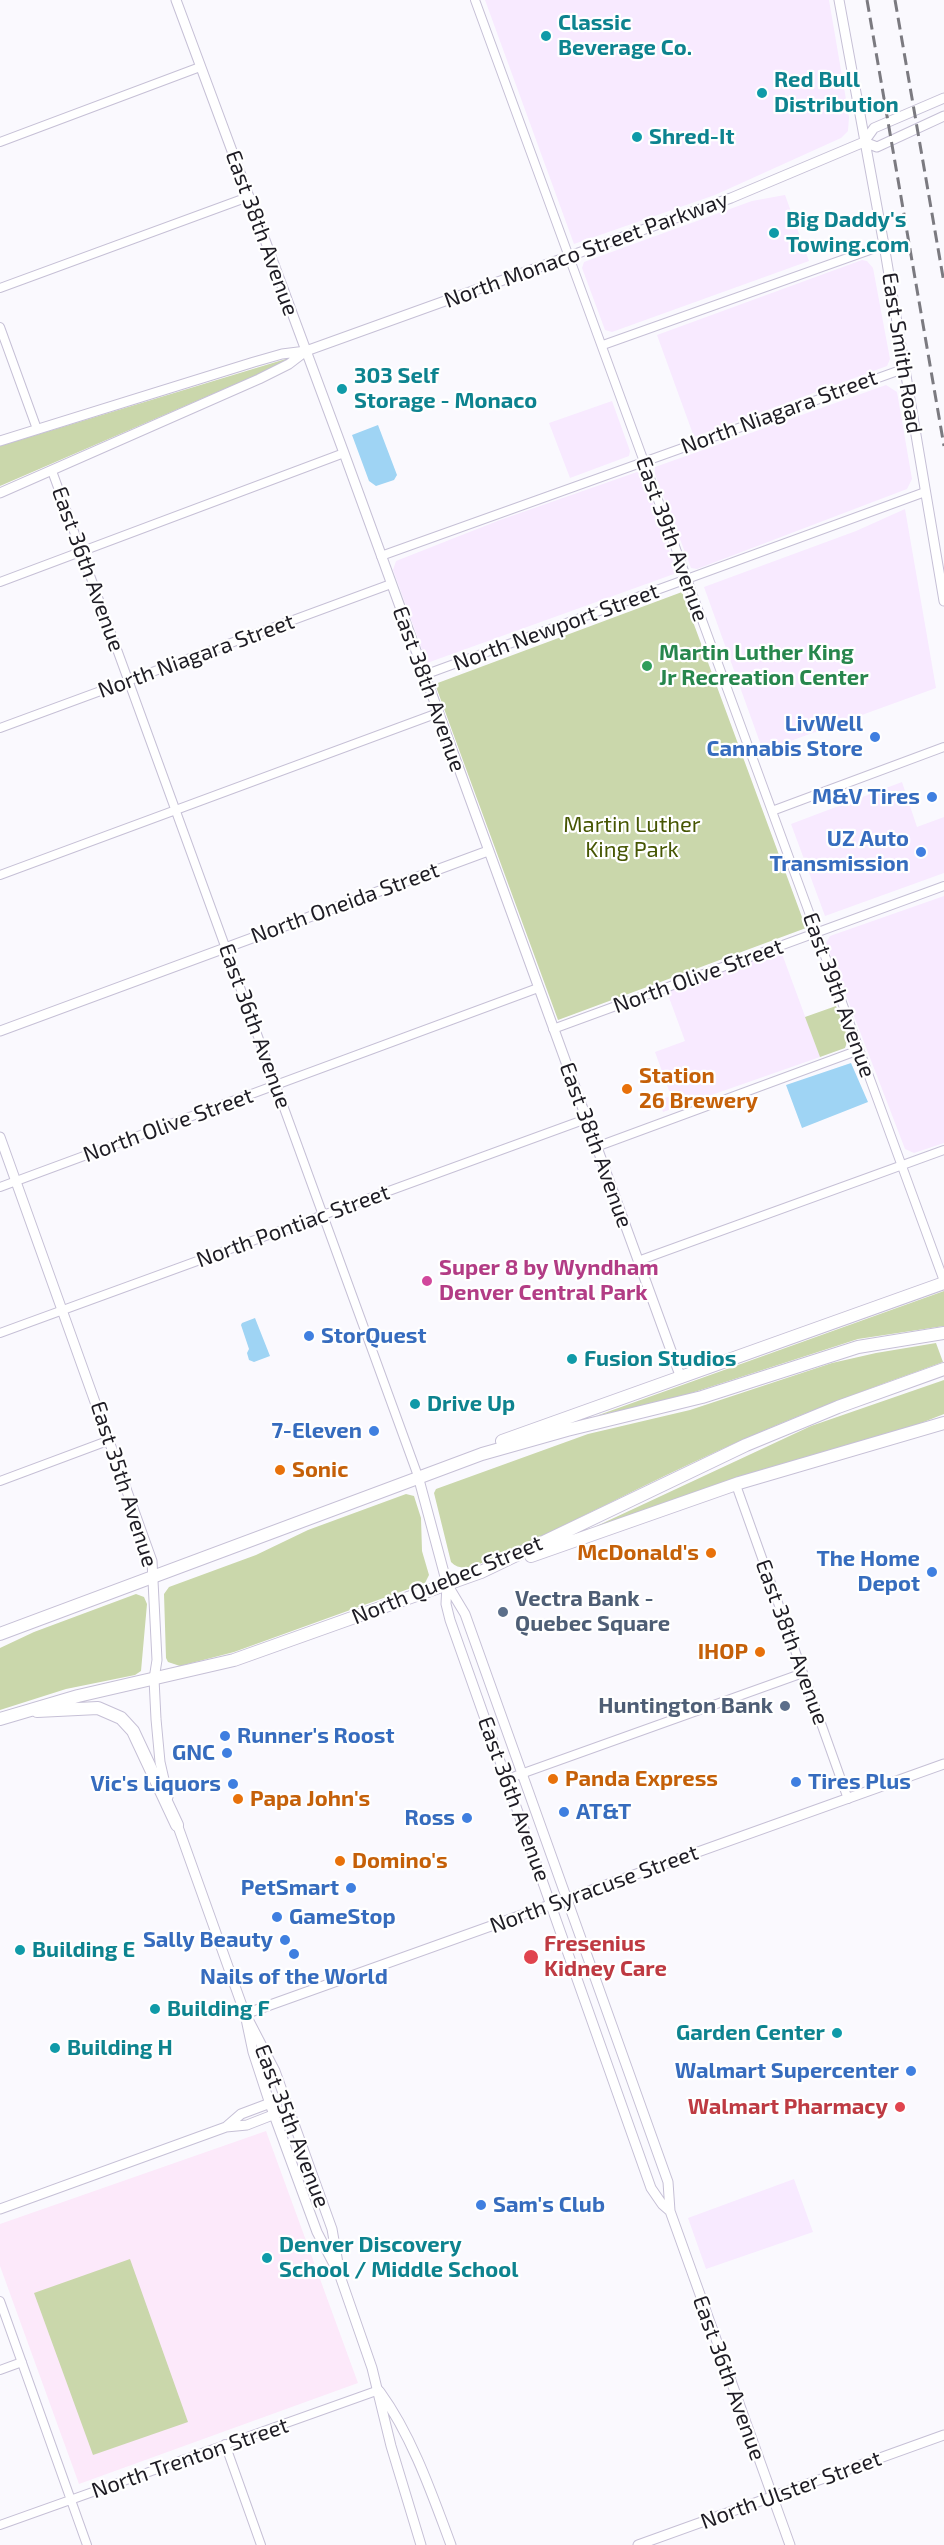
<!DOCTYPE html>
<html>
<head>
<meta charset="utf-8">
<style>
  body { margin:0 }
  canvas { display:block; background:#faf9fe }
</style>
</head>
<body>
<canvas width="944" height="2545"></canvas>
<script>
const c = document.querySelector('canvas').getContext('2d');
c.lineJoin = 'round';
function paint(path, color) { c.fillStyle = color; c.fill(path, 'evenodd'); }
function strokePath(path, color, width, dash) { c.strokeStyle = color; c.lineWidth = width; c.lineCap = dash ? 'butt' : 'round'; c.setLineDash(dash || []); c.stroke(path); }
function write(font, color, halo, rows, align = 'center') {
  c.font = font + ' "Exo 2",sans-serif'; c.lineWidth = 4.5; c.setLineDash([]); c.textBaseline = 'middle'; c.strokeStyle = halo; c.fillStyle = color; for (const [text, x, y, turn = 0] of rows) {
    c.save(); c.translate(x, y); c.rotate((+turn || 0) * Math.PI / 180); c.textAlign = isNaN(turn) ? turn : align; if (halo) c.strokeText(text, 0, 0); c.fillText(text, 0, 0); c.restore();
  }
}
paint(new Path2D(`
  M485,0H829L849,117L848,131L841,138L715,195L574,244Z
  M785,195L809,261L612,332L605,330L582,268L584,262L752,201Z
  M862,260L867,261L873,268L890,359L887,366L694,437L657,335Z
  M886,385L897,392L912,479L907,489L697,569L691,568L655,474V467Z
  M612,401L630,451L629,456L570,478L549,423Z
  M637,472L643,475L676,570L674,574L427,663L393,570L396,561L500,520Z
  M905,509L936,688L763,751L704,587L856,531Z
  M902,782L917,827L944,817V873L825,916L791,824Z
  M944,896V1143L914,1153L905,1149L826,943L830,936Z
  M781,951L820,1057L663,1112L659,1100L671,1096L655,1052L685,1041L667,992Z
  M794,2179L813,2232L706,2269L688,2218Z`), '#f8eaff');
paint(new Path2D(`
  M266,2131L358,2383L79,2484L0,2266V2224Z`), '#fce9fa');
paint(new Path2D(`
  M289,358L268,370L0,486V446Z
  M682,592L806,928L558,1020L435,684Z
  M836,1006C840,1018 851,1036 845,1048L820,1057L805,1017Z
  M944,1291V1326L858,1339L676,1398L596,1416Z
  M936,1343L943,1362C868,1389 794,1416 722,1449C644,1484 569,1525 491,1559C478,1564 463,1574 451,1562L434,1493L436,1489L588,1434L690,1410L832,1363L876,1353Z
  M944,1380V1414L888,1436L586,1531L811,1426Z
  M406,1494L414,1496L421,1518L422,1551L429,1575L425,1583L234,1652L180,1666L168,1662L166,1658L164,1594L169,1587L256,1555L308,1530Z
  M136,1594L144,1597L147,1604L141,1671L135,1675L66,1689L0,1710V1648L34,1632Z
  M130,2259L188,2422L93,2455L34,2293Z`), '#cad7ab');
paint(new Path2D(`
  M378,425L397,475L394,480L376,486L369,481L352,435Z
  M851,1063L868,1102L802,1128L786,1085Z
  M255,1318L270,1356L254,1362L249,1360L247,1353L249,1349L241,1325L242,1323Z`), '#9fd4f4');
const minor = new Path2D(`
  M475,0L944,1281
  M0,142L200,67
  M0,288L248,197
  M0,327L37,429
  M603,345L884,245
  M52,471L418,1476
  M381,556L906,368
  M0,582L344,453
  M424,675L925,492
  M0,728L391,584
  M772,811L944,747
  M0,875L438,713
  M553,1029L944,886
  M596,1147L859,1050
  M0,1187L538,988
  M638,1261L944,1150
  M0,1333L586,1119
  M0,1481L110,1440
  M736,1485L848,1799
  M507,1779L803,1673
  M0,2301L87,2545
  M0,2370L22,2362
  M225,2444L261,2545
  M0,2525L379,2390`);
const tertiary = new Path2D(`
  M176,0L344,453L681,1378
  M839,0L884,245L944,601
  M864,142L874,128L944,98
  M864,142L877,147L944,116
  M0,441L254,362L282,354L306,351L731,198L864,142
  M0,493L259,379L289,364L306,351
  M0,1031L488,851
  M0,1137L152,1561L157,1660L154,1679L156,1719L160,1762L168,1797
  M418,1476L447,1584L446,1604L450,1620L651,2188L662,2204L670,2211
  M447,1584L465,1614L668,2182L670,2211L790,2545
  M176,1821L245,2014L253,2052L270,2104L317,2232L340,2276L372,2368L391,2446L421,2545
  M245,2014L944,1764
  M249,2021L275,2071L332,2229L339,2269
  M226,2127L241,2114L273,2102
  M0,2209L226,2127L247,2125L288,2109
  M380,2392C412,2436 432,2494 451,2545
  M638,2545L944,2435`);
const primary = new Path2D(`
  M502,1441L944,1283
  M531,1556L739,1483L944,1423
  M0,1634L482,1454L567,1430L702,1397L858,1347L944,1333
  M37,1711L98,1708L121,1718L133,1731L177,1825
  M0,1719L78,1696L234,1660L481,1572L746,1445L838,1407L944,1369`);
strokePath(minor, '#c6c0d6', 10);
strokePath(tertiary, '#c6c0d6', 11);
strokePath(primary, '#c6c0d6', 14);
strokePath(minor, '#fff', 8);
strokePath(tertiary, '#fff', 9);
strokePath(primary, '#fff', 12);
strokePath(new Path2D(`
  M867,0L944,446
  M895,0L944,283`), '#7b7a80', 3, [12, 6]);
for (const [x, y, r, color] of [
  [546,36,6,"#0f9aa8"],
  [762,93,6,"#0f9aa8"],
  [637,137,6,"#0f9aa8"],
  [774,233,6,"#0f9aa8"],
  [342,389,6,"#0f9aa8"],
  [647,666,6,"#2e9e5b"],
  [875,737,6,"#3f7fe0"],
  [932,797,6,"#3f7fe0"],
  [921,852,6,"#3f7fe0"],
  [627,1089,6,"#e8710a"],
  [427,1281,6,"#d1479c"],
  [309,1336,6,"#3f7fe0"],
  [572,1359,6,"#0f9aa8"],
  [415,1404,6,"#0f9aa8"],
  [374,1431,6,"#3f7fe0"],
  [280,1470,6,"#e8710a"],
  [711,1553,6,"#e8710a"],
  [932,1572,6,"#3f7fe0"],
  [503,1612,6,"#5c6f8a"],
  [760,1652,6,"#e8710a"],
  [785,1706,6,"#5c6f8a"],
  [225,1736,6,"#3f7fe0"],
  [227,1753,6,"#3f7fe0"],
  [553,1779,6,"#e8710a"],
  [796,1782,6,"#3f7fe0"],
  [233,1784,6,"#3f7fe0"],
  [238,1799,6,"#e8710a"],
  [564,1812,6,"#3f7fe0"],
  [467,1818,6,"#3f7fe0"],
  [340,1861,6,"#e8710a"],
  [351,1888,6,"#3f7fe0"],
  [277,1917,6,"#3f7fe0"],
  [285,1940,6,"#3f7fe0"],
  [20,1950,6,"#0f9aa8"],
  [294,1954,6,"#3f7fe0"],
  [531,1957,8,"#e0444e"],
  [155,2009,6,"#0f9aa8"],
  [837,2033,6,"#0f9aa8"],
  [55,2048,6,"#0f9aa8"],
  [911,2071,6,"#3f7fe0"],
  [900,2107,6,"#e0444e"],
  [481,2205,6,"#3f7fe0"],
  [267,2258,6,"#0f9aa8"]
]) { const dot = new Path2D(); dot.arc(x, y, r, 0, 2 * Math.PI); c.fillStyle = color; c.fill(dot); strokePath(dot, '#fff', 2); }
write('bold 22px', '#0d838f', '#fff', [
  ["Classic",558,23],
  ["Beverage Co.",558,48],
  ["Red Bull",774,80],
  ["Distribution",774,105],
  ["Shred-It",649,137],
  ["Big Daddy's",786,220],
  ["Towing.com",786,245],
  ["303 Self",354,376],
  ["Storage - Monaco",354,401],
  ["Fusion Studios",584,1359],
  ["Drive Up",427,1404],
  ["Building E",32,1950],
  ["Building F",167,2009],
  ["Garden Center",825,2033,"right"],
  ["Building H",67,2048],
  ["Denver Discovery",279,2245],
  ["School / Middle School",279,2270]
], 'left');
write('22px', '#1e1c24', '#fff', [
  ["East 38th Avenue",262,233,70],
  ["North Monaco Street Parkway",586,250,-20],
  ["East Smith Road",902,353,81],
  ["North Niagara Street",779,412,-20],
  ["East 39th Avenue",672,539,70],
  ["East 36th Avenue",88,569,70],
  ["North Newport Street",556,627,-20],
  ["North Niagara Street",196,656,-20],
  ["East 38th Avenue",429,689,70],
  ["North Oneida Street",345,903,-20],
  ["North Olive Street",698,976,-20],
  ["East 39th Avenue",839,995,70],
  ["East 36th Avenue",255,1026,70],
  ["North Olive Street",168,1125,-20],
  ["East 38th Avenue",596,1145,70],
  ["North Pontiac Street",293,1226,-20],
  ["East 35th Avenue",124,1484,72],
  ["North Quebec Street",447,1580,-22],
  ["East 38th Avenue",792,1642,70],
  ["East 36th Avenue",514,1799,70],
  ["North Syracuse Street",594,1889,-20],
  ["East 35th Avenue",292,2126,69],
  ["East 36th Avenue",729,2378,70],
  ["North Trenton Street",190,2458,-19],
  ["North Ulster Street",791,2490,-20]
]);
write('bold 22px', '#27864d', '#fff', [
  ["Martin Luther King",659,653],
  ["Jr Recreation Center",659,678]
], 'left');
write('bold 22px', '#366cbe', '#fff', [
  ["LivWell",863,724],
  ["Cannabis Store",863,749],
  ["M&V Tires",920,797],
  ["UZ Auto",909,839],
  ["Transmission",909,864],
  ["StorQuest",321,1336,"left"],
  ["7-Eleven",362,1431],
  ["The Home",920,1559],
  ["Depot",920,1584],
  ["Runner's Roost",237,1736,"left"],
  ["GNC",215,1753],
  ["Tires Plus",808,1782,"left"],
  ["Vic's Liquors",221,1784],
  ["AT&T",576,1812,"left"],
  ["Ross",455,1818],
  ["PetSmart",339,1888],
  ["GameStop",289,1917,"left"],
  ["Sally Beauty",273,1940],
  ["Nails of the World",294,1977,"center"],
  ["Walmart Supercenter",899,2071],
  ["Sam's Club",493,2205,"left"]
], 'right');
write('22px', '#465603', '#fff', [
  ["Martin Luther",632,825],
  ["King Park",632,850]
]);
write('bold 22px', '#c56008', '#fff', [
  ["Station",639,1076],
  ["26 Brewery",639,1101],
  ["Sonic",292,1470],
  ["McDonald's",699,1553,"right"],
  ["IHOP",748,1652,"right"],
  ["Panda Express",565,1779],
  ["Papa John's",250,1799],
  ["Domino's",352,1861]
], 'left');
write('bold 22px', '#b23c85', '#fff', [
  ["Super 8 by Wyndham",439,1268],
  ["Denver Central Park",439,1293]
], 'left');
write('bold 22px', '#4e5e75', '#fff', [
  ["Vectra Bank -",515,1599],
  ["Quebec Square",515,1624],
  ["Huntington Bank",773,1706,"right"]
], 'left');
write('bold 22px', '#be3a42', '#fff', [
  ["Fresenius",544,1944],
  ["Kidney Care",544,1969],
  ["Walmart Pharmacy",888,2107,"right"]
], 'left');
</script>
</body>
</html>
